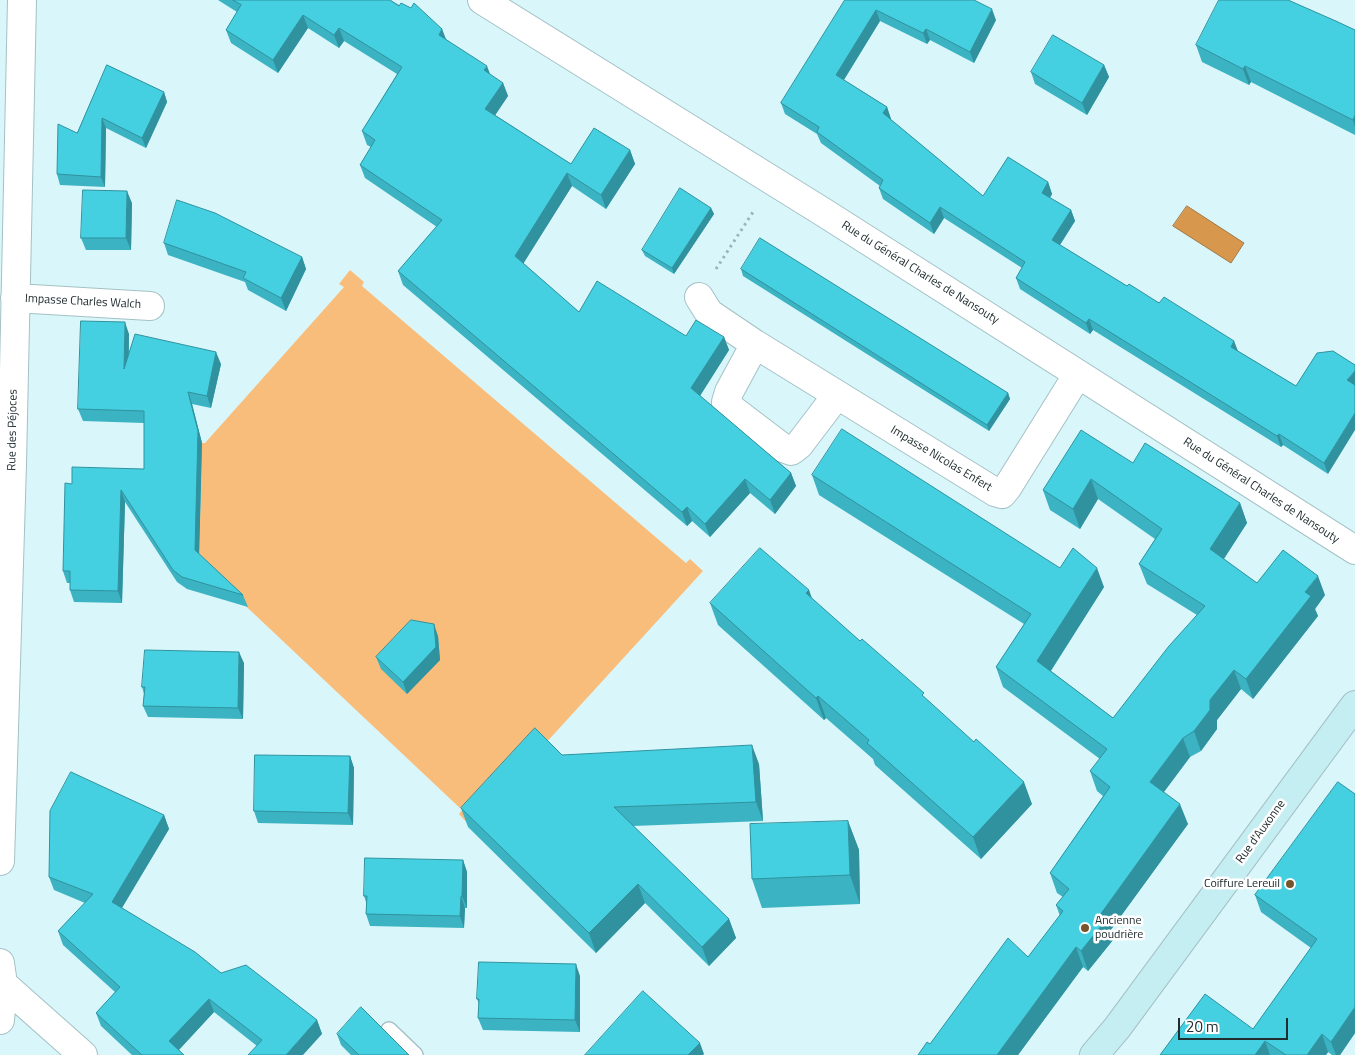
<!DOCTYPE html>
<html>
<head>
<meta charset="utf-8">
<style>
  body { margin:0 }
  #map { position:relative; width:1355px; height:1055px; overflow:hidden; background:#d9f7fb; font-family:"Titillium Web",sans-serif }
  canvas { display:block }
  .scale { position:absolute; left:1178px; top:1018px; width:110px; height:22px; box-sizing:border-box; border:2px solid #212d2f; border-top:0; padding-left:6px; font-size:15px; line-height:18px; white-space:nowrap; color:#212d2f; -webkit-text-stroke:4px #fff; paint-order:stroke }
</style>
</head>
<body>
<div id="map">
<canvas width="1355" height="1055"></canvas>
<div class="scale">20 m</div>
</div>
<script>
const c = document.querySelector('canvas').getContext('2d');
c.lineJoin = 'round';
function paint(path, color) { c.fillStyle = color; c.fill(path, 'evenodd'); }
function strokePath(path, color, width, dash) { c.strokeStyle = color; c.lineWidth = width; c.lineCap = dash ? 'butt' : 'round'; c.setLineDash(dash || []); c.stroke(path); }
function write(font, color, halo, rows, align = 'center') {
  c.font = font + ' "Titillium Web",sans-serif'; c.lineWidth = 5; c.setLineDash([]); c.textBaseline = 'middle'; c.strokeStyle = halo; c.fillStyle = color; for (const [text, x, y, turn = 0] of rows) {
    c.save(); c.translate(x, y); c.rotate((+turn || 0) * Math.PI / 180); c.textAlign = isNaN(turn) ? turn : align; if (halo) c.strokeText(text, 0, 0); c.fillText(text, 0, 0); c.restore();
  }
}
paint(new Path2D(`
  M350,270L364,282L362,286L686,563L690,559L703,571L470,826L459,814L462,810L199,562L202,443H205L344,287L339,284Z`), '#f9bd7b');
const water = new Path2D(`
  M1187,206L1244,243L1231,263L1173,226Z`);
paint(water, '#d7984e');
strokePath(water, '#a07845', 1);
const service = new Path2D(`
  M389,1030L415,1055`);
const minor = new Path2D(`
  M482,0L823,212L1355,550
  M699,297L709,313L755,344L995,492L1002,494L1007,488L1078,374
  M15,298L150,306
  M755,344L729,392L726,402L733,410L783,448L791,451L799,445L837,395
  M0,861L12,464L22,0
  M0,963L3,984L0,1020
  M3,984L83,1055`);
const secondary = new Path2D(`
  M1094,1055L1117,1028L1355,705`);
strokePath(service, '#a4c1c5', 18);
strokePath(minor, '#a4c1c5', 30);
strokePath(secondary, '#a4c1c5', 30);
strokePath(new Path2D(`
  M716,269L755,209`), '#9cb4b7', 3, [2.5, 4]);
strokePath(service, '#fff', 15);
strokePath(minor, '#fff', 28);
strokePath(secondary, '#c5eef3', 28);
paint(new Path2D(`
  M218,0H390L442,29L446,39L490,75L503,83L508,96L495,115L571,164L630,150L635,164L606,209L572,186L523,263L579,312L686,336L724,337L729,350L700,396L791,473L796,486L775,514L750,493L710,537L692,521L687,526L403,285L398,271L437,227L365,178L360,165L371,147L367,145L362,131L397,74L344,41L339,48L308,28L278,73L231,43L226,30L237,12Z
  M845,0L996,20L974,63L930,40L927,44L880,21L844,80L887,107L891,119H890L983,196L1048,182L1052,194L1050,198L1071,210L1075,221L1060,245L1127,286L1234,341L1238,351L1296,386L1317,353L1328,474L1283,445L1281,447L1093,330L1090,334L1020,289L1016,278L1022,268L944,218L934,234L883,199L879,188L880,186L821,143L817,134L785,114L781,103Z
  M1355,30V135L1251,82L1249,85L1202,62L1196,45Z
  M107,65L164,92L167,102L146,148L106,128L105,187L60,185L57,174L77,133Z
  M1104,65L1109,77L1087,115L1035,84L1031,72Z
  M132,203L131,250H86L81,238Z
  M711,208L714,214L674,274L645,256L642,250Z
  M164,243L302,257L306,269L286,311L248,290L245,282L168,255Z
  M741,269L1008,393L1010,399L989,431L743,276Z
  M129,334V354L221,364L211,408L192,404L202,443L199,554L243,595L248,607L187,589L177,582L125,502L122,603L74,602L70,590V583H67L63,571L72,484L144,469V423L83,421L78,409Z
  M1133,463L1240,503L1247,523L1224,559L1257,583L1325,595L1315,609L1318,616L1253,699L1241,689L1217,720V729L1201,751L1190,757L1164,792L1188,824L1110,931L1113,940L1088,971L1083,967L1018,1055H918L1028,957L1060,916L1056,905L1063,897L1057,893L1050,873L1103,796L1097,791L1090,771L1100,759L1003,687L996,667L1024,624L819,495L812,475L1060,568L1104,587L1051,671L1113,718L1197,615L1147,584L1139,564L1155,539L1098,499L1080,529L1050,510L1043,490Z
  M809,590L811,598L926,699L1032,804L981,859L875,765L873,759L826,718L824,720L718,625L710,603Z
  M438,636L440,660L407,694L381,669L376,657Z
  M244,663L243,719L148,717L143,706L144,694L142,687Z
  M562,755L759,764L763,821L633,826L729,919L736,938L709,966L645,903L596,953L468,827L461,808Z
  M350,756L354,768L353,825L258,823L254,811Z
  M1338,782L1355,1033L1340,1055H1332L1328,1052L1326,1055H1160L1253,1029L1311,948L1261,912L1255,895Z
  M164,815L169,829L122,908L221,973L317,1020L322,1034L257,1046L214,1012L179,1050L184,1055H132L101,1026L96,1013L115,992L63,945L58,931L85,903L54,890L49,877Z
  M848,821L859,850L860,904L762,908L752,879Z
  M463,860L467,872V908H465L464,928L370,926L366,914V902L364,896Z
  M580,976V1032L483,1030L478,1018L479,1004L477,999Z
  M337,1034L409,1055H351L341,1045Z`), '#3bb3c2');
paint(new Path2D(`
  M992,9L996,20L974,63L970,52Z
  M876,10L880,21L840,86L836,75Z
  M303,15L308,28L278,73L273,60Z
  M339,28L344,41L339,48L334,35Z
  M442,29L447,43L439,35Z
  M926,29L930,40L927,44L923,33Z
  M1104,65L1109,77L1087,115L1082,103Z
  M487,66L492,79L484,70Z
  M1245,66L1251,82L1249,85L1243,69Z
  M503,83L508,96L490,123L485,109Z
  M164,92L167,102L146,148L142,138Z
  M887,107L891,119L887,124L883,113Z
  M1355,115V127L1353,120Z
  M102,118L106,128L105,187L101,177Z
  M630,150L635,164L606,209L601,195Z
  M567,173L572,186L520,269L515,256Z
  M1048,182L1052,194L1046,204L1042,193Z
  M127,191L132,203L131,250L126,238Z
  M940,207L944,218L934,234L930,223Z
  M711,208L714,214L674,274L672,268Z
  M1071,210L1075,221L1056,251L1052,240Z
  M302,257L306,269L286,311L281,298Z
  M1089,319L1093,330L1090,334L1086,323Z
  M125,322L129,334L128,381L124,369Z
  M724,337L729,350L696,402L691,388Z
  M1234,341L1238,352L1231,347Z
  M216,352L221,364L211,408L207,396Z
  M1355,371V387L1347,380Z
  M188,392L192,404L202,443L199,562L195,550Z
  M1008,393L1010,399L989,431L987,425Z
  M1355,413V430L1328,474L1324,463Z
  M1279,434L1283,445L1281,447L1277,436Z
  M791,473L796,486L775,514L770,500Z
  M745,479L750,493L710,537L705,524Z
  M1091,479L1098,499L1080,529L1073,509Z
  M121,490L125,502L122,603L118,591Z
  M1240,503L1247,523L1217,569L1210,549Z
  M687,507L692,521L687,526L682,512Z
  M1097,568L1104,587L1044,681L1037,661Z
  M1318,576L1325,595L1315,609L1318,616L1253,699L1246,679L1305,592Z
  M809,590L817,612L806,593Z
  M434,624L438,636L440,660L407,694L403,682Z
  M239,652L244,663L243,719L238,708Z
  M1234,670L1241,689L1217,720V729L1201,751L1194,731L1210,700Z
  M818,696L826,718L824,720L816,698Z
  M1183,738L1190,757L1157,801L1150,782Z
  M752,745L759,764L763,821L756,802Z
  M350,756L354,768L353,825L348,813Z
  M1024,782L1032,804L981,859L973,837Z
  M1180,804L1188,824L1110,931L1113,940L1088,971L1081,951L1100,915Z
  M164,815L169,829L117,916L112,902Z
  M848,821L859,850L860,904L850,875Z
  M463,860L467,872V908L462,896Z
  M638,884L645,903L596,953L589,933Z
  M461,896L465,908L464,928L460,916Z
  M729,919L736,938L709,966L702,947Z
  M1076,947L1083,967L1018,1055H997Z
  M576,964L580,976V1032L575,1020Z
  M209,999L214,1012L174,1055L169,1041Z
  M1355,1007V1033L1340,1055H1336L1331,1042Z
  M317,1020L322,1034L303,1055H286Z
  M1322,1034L1328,1052L1326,1055H1307Z
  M1265,1041L1270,1055H1255Z
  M700,1043L704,1054L703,1055H688Z`), '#30929e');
const building = new Path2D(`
  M233,0H390L399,6L401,3L411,8L414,3L442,29L439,35L487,66L484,70L503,83L485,109L571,164L594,128L630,150L601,195L567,173L515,256L579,312L597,281L686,336L696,320L724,337L691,388L791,473L770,500L745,479L705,524L687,507L682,512L398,271L442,220L360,165L375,140L362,131L402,67L339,28L334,35L303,15L273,60L226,30L241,5Z
  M845,0H974L992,9L970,52L926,29L923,33L876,10L836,75L887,107L883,113L983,196L1008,157L1048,182L1042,193L1071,210L1052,240L1127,286L1129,284L1159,303L1164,297L1234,341L1231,347L1296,386L1317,353L1333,351L1355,365V371L1347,380L1355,385V413L1324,463L1279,434L1277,436L1089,319L1086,323L1016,278L1025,262L940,207L930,223L879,188L883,180L817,132L819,127L781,103Z
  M1219,0H1288L1338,22L1355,30V115L1353,120L1245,66L1243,69L1196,45Z
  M1053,35L1104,65L1082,103L1031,72Z
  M107,65L164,92L142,138L102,118L101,177L57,174L58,124L77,133Z
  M680,188L711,208L672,268L642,250Z
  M83,190L127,191L126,238H81Z
  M177,200L215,213L302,257L281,298L243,278L246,272L164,243Z
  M760,238L1008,393L987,425L741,269Z
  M81,321L125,322L124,369L135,334L216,352L207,396L188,392L198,431L195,550L243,595L182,577L173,570L121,490L118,591L70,590V571H63L65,483L72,484V467L144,469V411L78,409Z
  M842,429L1060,568L1073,548L1097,568L1037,661L1113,718L1169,646L1205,606L1139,564L1162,529L1091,479L1073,509L1043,490L1081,430L1133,463L1145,443L1240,503L1210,549L1257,583L1283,550L1318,576L1305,592L1311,596L1246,679L1234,670L1210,700V710L1194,731L1183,738L1150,782L1180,804L1100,915L1106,920L1081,951L1076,947L997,1055H918L927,1042L930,1044L1008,938L1028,957L1063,911L1056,905L1069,889L1050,873L1110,787L1090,771L1107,749L996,667L1031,614L812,475Z
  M760,548L809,590L806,593L860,641L862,639L924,693L922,695L974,742L976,739L1024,782L973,837L867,743L869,740L818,696L816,698L710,603Z
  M411,620L434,624L436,647L403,682L376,657Z
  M145,650L239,652L238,708L143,706L145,687H142Z
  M535,728L562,755L752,745L756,802L614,807L729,919L702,947L638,884L589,933L461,808Z
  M255,755L350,756L348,813L254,811Z
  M71,772L164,815L112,902L195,952L221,973L246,965L317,1020L286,1055H248L262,1040L209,999L169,1041L184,1055H142L96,1013L120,987L58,931L93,894L49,877L50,811Z
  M1338,782L1355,794V1007L1331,1042L1322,1034L1307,1055H1286L1265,1041L1255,1055H1160L1205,994L1253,1029L1317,939L1255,895Z
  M848,821L850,875L752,879L750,824Z
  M365,858L463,860L462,896H461L460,916L366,914L367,896H364Z
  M479,962L576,964L575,1020L478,1018L479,999H477Z
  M643,991L700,1043L688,1055H585Z
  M361,1007L409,1055H359L337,1034Z`);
paint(building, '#45d0e2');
strokePath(building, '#30929e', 1);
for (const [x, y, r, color] of [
  [1290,884,5,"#76542c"],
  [1085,928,5,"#76542c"]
]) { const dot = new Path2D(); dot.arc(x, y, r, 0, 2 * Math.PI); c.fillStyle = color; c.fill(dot); strokePath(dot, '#fff', 2); }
write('12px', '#212d2f', '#fff', [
  ["Rue du Général Charles de Nansouty",920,273,32],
  ["Impasse Charles Walch",83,302,3],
  ["Rue des Péjoces",13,430,-89],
  ["Impasse Nicolas Enfert",941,459,31],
  ["Rue du Général Charles de Nansouty",1261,491,33],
  ["Rue d'Auxonne",1261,832,-54]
]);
write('12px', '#212d2f', '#fff', [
  ["Coiffure Lereuil",1280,884],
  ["Ancienne",1095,921,"left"],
  ["poudrière",1095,935,"left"]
], 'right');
</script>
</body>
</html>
